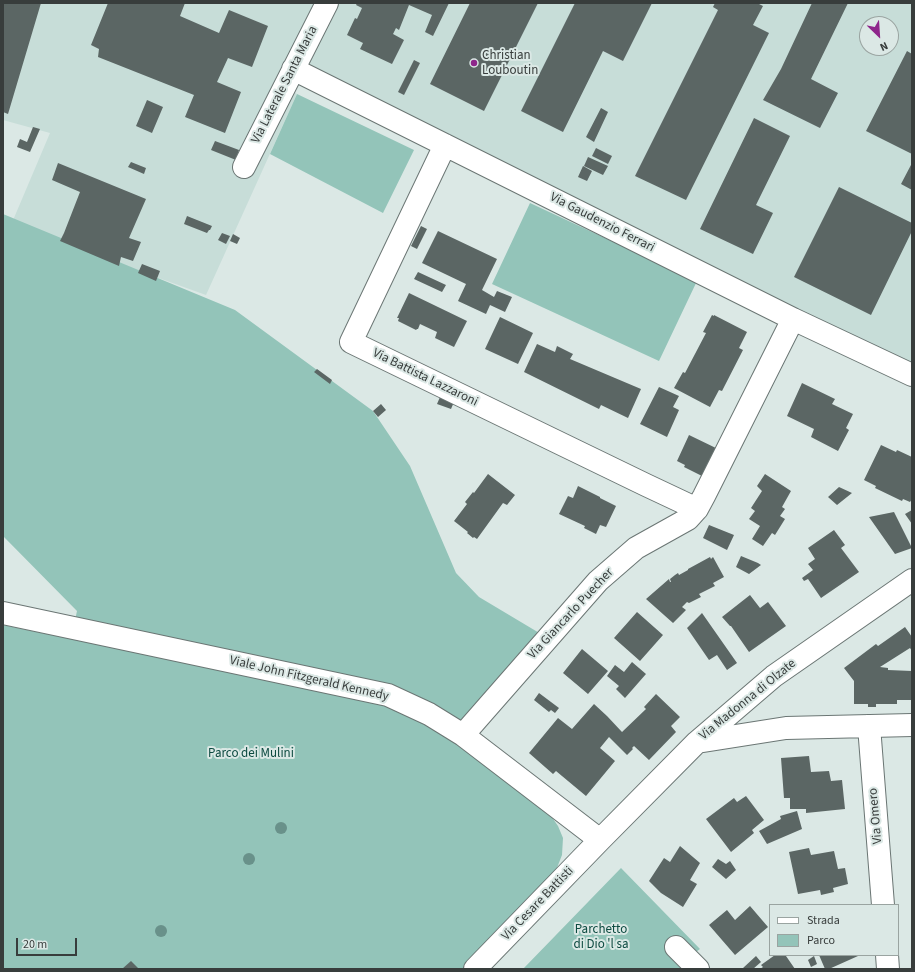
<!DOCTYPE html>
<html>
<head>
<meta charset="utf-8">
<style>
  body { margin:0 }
  #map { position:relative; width:915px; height:972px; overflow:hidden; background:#dbe8e5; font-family:"Source Sans 3",sans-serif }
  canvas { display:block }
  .frame { position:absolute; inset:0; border:4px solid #383d3c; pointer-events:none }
  .legend { position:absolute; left:769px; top:904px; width:130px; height:52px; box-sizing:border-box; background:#dbe8e5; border:1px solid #9aa4a1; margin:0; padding:5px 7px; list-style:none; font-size:12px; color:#383d3c }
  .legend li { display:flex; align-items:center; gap:8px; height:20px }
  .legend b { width:20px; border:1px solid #9aa4a1 }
  .north { position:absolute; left:859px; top:16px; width:40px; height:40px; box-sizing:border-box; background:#dbe8e5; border:1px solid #9aa4a1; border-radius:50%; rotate:155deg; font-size:11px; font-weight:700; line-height:16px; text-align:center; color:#383d3c }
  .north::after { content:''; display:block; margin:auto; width:14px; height:18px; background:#8e268b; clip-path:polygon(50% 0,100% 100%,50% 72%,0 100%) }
  .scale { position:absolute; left:16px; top:938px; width:61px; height:18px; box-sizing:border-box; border:2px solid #383d3c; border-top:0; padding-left:5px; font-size:12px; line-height:14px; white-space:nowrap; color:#383d3c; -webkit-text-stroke:3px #dbe8e5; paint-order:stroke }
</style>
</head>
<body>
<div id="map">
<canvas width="915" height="972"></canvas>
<div class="frame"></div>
<ul class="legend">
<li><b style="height:5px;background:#fff"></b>Strada</li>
<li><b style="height:11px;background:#93c4b9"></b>Parco</li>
</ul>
<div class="north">N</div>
<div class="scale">20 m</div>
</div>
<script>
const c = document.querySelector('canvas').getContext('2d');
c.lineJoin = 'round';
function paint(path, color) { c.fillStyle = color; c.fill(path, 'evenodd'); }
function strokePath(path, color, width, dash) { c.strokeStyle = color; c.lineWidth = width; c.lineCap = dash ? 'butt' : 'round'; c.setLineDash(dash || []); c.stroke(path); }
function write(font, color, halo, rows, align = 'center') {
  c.font = font + ' "Source Sans 3",sans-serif'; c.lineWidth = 4; c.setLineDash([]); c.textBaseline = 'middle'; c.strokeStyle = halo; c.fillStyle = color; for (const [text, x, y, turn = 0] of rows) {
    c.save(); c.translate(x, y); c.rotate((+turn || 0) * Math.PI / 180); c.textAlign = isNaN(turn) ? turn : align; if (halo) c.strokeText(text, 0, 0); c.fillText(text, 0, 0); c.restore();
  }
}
paint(new Path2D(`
  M3,3H323L283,83L297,94L206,295L11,225L50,133L3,120Z
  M329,3H912V373L295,69ZM867,24H891V48H867Z`), '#c7ddd8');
paint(new Path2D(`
  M297,94L414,150L383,213L270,154Z
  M530,203L697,281L659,361L492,284Z
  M3,214L235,310L373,411L410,466L456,573L479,597L551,640L465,747L549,813L558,826L563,838L562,855L553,878L478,956L463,969H3V625L71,639L77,611L3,536Z
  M621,868L700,949L681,963L686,969H523Z`), '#93c4b9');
paint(new Path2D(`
  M3,3H41L8,114L3,112Z
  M108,3H185L180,16L219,33L229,10L268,26L252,67L228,58L217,82L241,92L225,133L185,117L194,95L98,57L99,49L91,45Z
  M357,3H449L433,36L425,32L432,15L409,5L399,30L396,28L393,34L404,40L392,64L360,49L363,43L347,35L355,18L357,19L362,8L356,5Z
  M470,3H538L484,111L430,84Z
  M575,3H652L623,61L603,51L563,132L521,111Z
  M715,3H757L763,6L753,25L769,33L686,200L635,176L718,10L713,7Z
  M812,3H848L811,79L838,93L820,128L763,100L781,69Z
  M907,51L912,54V154L866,131Z
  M414,60L420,63L404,95L398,92Z
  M147,100L163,107L152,133L136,126Z
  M601,108L608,112L594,142L586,137Z
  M754,118L790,136L756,205L773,213L753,254L700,229Z
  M33,127L40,129L30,152L17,147L20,139L27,142Z
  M215,141L239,150L236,160L211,150Z
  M596,148L612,156L608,164L592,156Z
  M588,157L608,166L603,175L584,166Z
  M131,162L146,168L144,174L128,167Z
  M58,163L146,199L129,238L141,242L133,261L121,257L119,266L60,241L64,233L80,192L52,180Z
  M912,163V190L901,184Z
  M583,166L592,171L587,181L578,177Z
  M839,187L912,223V231L871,315L794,277Z
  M187,216L212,226L210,230H209L207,233L184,224Z
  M421,226L427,229L417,249L411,246Z
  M438,231L497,259L482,290L494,297L497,291L512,297L505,312L490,305L486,314L458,301L466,284L422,263Z
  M222,233L230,236L226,244L218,240Z
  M233,234L240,238L237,244L230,241Z
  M142,264L160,271L156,281L138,273Z
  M418,272L446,285L442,292L414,279Z
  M409,293L467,321L454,347L435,338L437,332L420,324L418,329H417L416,330L398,321L399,318H397Z
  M712,315L714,316V315L747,332L739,348L743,350L722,391L719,390L710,407L674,388L683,372L685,373L706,333L703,332Z
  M500,317L533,333L518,364L485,349Z
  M537,344L555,352L557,346L573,354L570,359L641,389L628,418L601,405L599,409L524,372Z
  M317,369L332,380L330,384L314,372Z
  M802,383L835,399L832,404L853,414L846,428L849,430L838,451L811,437L814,429L787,416Z
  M659,387L679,396L673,407L679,410L667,437L640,424Z
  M440,397L454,402L451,409L437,404Z
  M381,404L386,410L378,417L373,411Z
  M689,435L720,450L704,477L684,467L685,465L677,461Z
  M881,445L896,452L897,450L912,457V499L910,502L903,499L902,501L875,488L876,486L864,480Z
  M488,474L515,495L507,505L503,503L477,539L474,537L473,538L467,533L468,532L454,521L467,504L465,502L473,492L474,493Z
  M765,474L791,491L782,507L785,509L780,516L785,519L775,535L772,533L763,546L752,539L760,526L749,519L755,511L751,508L762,491L757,486Z
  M578,486L600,497V498L616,506L606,527L600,525L596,534L584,528L585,526L559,514L568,496L573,498Z
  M839,487L852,493L837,505L828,497Z
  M912,510V524L905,514Z
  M894,512L912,548L895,554L869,517Z
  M709,525L734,535L727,550L703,538Z
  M834,530L845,545L841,548L859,572L821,598L808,579L804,581L802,578L813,570L808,564L815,559L808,548Z
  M741,556L758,563L761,565L749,574L736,567Z
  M710,557L711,559L713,557L724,577L713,583L715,586L699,594L701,597L689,603L687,602L682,607L686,610L673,623L646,599L669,579L670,582H671L670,579L675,575L678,573L679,575L688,570V569Z
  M750,595L760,608L768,602L786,626L749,652L731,626H730L722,617Z
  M637,612L663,635L640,661L614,638Z
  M702,613L737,663L727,670L717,655L709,660L687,628Z
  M905,627L912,637V651L910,648L880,667L888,668V670L912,671V700H897V704H876V707H868V704H854V681L844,668L876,644L878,646Z
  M582,649L608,671L588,694L563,673Z
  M632,662L646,674L625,698L616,689L619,686L607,676L615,665L624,672Z
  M539,693L559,708L555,713L551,710L549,712L534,700Z
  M656,694L680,717L671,726L676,732L649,760L634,746L632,748L633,749L627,755L609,737L600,748L615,761L586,796L556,771L553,774L529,753L558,718L572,729L594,704L607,716L622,732L646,709L644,707Z
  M809,756L811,772L829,771L831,781L842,780L845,809L806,813V809H790V798H784L781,758Z
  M746,796L764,820L752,830L754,833L731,852L706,819L734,798L737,802Z
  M797,811L802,829L767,844L759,831L781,819L780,816Z
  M680,846L700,863L690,880L697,884L683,907L661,893L649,881L664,858L670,862Z
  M809,848L811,855L834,851L838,869L845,868L848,884L833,888L834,892L821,895L820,890L798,894L789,852Z
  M718,859L726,864L730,861L736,870L726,879L712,867Z
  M750,906L768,927L735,955L709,925L727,910L735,920Z
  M775,955H787L786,956L795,969H760L763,967L761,965Z
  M819,955H857L858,956L829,969H825Z
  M756,956L761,962L753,969H744L743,968Z
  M814,956L817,964L811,967L808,960Z
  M131,961L139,969H122Z`), '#5b6664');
const minor = new Path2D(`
  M293,69L793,319L912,375
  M445,145L351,342L646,485L697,509
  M244,167L327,3
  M3,613L388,695L429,714L463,735L600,840
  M869,726L883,905
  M463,735L598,581L636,548L688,519L697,509L704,496L793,319
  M697,742L786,728L912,725
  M676,947L698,969
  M887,955L888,969
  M475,969L600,840L697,742L774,676L912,580`);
strokePath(minor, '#6b7674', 24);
strokePath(minor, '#fff', 22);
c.fillStyle = '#69918a';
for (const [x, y] of [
  [281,828],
  [249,859],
  [161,931]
]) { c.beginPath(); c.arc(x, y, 6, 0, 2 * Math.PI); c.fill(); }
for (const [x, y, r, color] of [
  [474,63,4,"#8e268b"]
]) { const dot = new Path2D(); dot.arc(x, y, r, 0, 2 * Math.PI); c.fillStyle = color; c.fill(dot); strokePath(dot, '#dbe8e5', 1.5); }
write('13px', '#383d3c', '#dbe8e5', [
  ["Christian",482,56],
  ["Louboutin",482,71]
], 'left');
write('13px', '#383d3c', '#dbe8e5', [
  ["Via Laterale Santa Maria",285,85,-63],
  ["Via Gaudenzio Ferrari",602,223,27],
  ["Via Battista Lazzaroni",425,378,26],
  ["Via Giancarlo Puecher",571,614,-47],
  ["Viale John Fitzgerald Kennedy",309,679,13],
  ["Via Madonna di Olzate",748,700,-39],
  ["Via Omero",876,816,-95],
  ["Via Cesare Battisti",538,904,-46]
]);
write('13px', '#0c4a40', '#dbe8e5', [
  ["Parco dei Mulini",251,754],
  ["Parchetto",601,930],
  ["di Dio 'l sa",601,945]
]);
</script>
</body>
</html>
